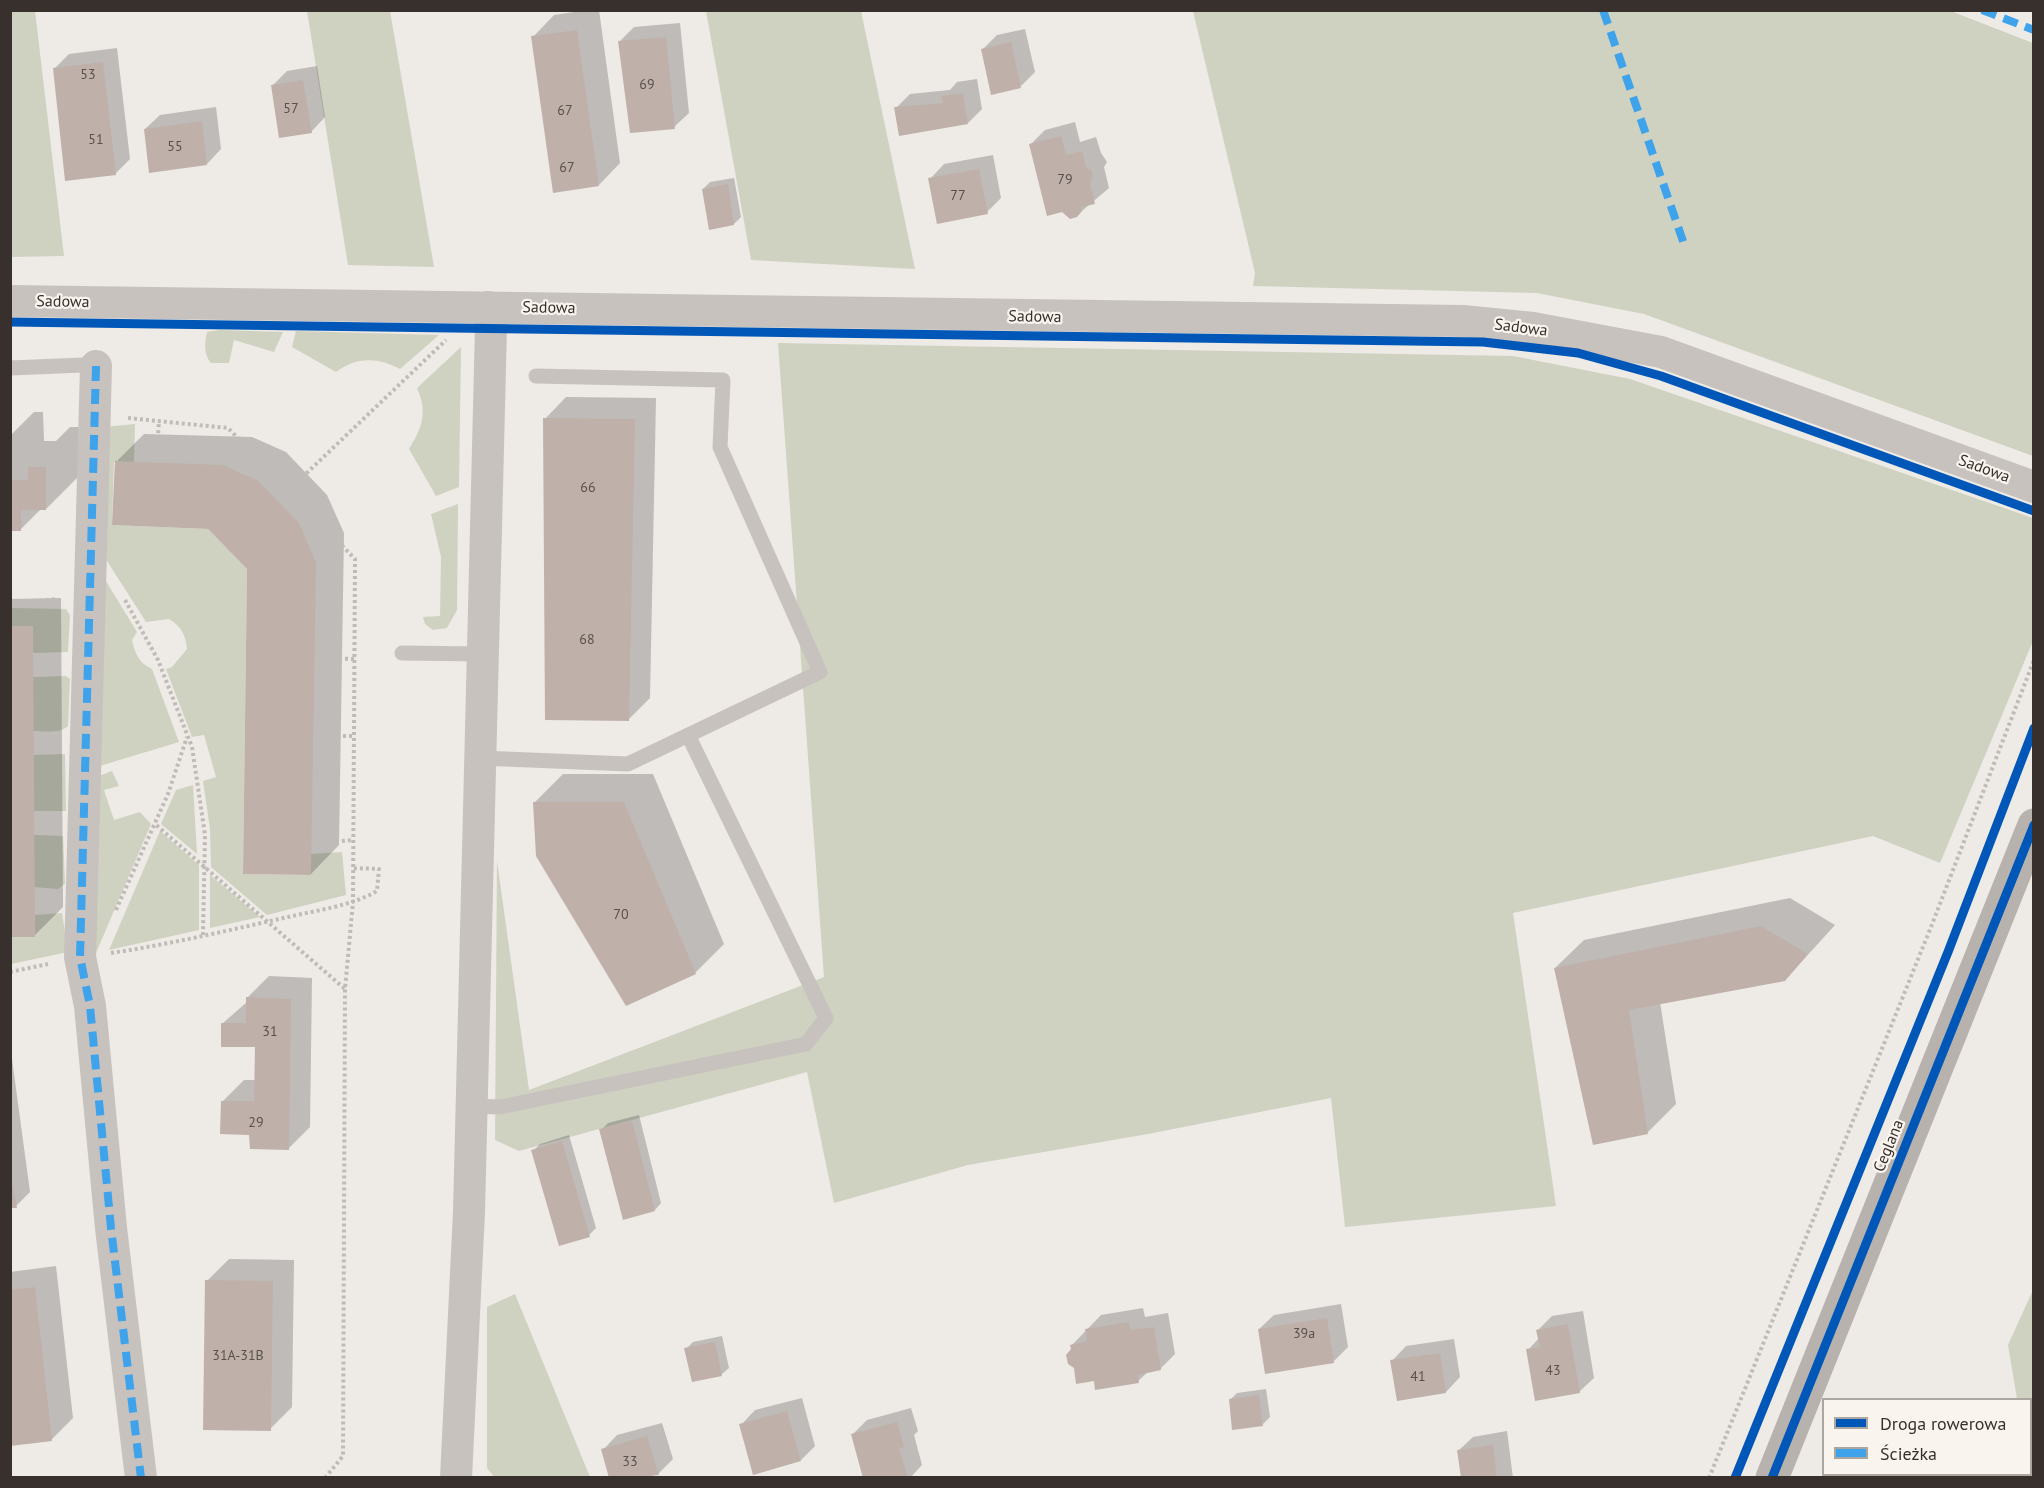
<!DOCTYPE html>
<html>
<head>
<meta charset="utf-8">
<style>
  body { margin:0 }
  #map { position:relative; width:2044px; height:1488px; overflow:hidden; background:#eeeae6; font-family:"PT Sans",sans-serif }
  canvas { display:block }
  .frame { position:absolute; inset:0; border:12px solid #38302c; pointer-events:none }
  .legend { position:absolute; left:1822px; top:1398px; width:210px; height:78px; box-sizing:border-box; background:#f9f4ee; border:2px solid #aca6a0; margin:0; padding:8px 10px; list-style:none; font-size:18px; color:#38302c }
  .legend li { display:flex; align-items:center; gap:12px; height:30px }
  .legend b { width:30px; border:2px solid #aca6a0 }
</style>
</head>
<body>
<div id="map">
<canvas width="2044" height="1488"></canvas>
<div class="frame"></div>
<ul class="legend">
<li><b style="height:8px;background:#0057b8"></b>Droga rowerowa</li>
<li><b style="height:8px;background:#3fa3eb"></b>Ścieżka</li>
</ul>
</div>
<script>
const c = document.querySelector('canvas').getContext('2d');
c.lineJoin = 'round';
function paint(path, color) { c.fillStyle = color; c.fill(path, 'evenodd'); }
function strokePath(path, color, width, dash) { c.strokeStyle = color; c.lineWidth = width; c.lineCap = dash ? 'butt' : 'round'; c.setLineDash(dash || []); c.stroke(path); }
function write(font, color, halo, rows, align = 'center') {
  c.font = font + ' "PT Sans",sans-serif'; c.lineWidth = 4.5; c.setLineDash([]); c.textBaseline = 'middle'; c.strokeStyle = halo; c.fillStyle = color; for (const [text, x, y, turn = 0] of rows) {
    c.save(); c.translate(x, y); c.rotate((+turn || 0) * Math.PI / 180); c.textAlign = isNaN(turn) ? turn : align; if (halo) c.strokeText(text, 0, 0); c.fillText(text, 0, 0); c.restore();
  }
}
paint(new Path2D(`
  M1948,10L2033,43V456L1644,314L1537,293L1253,286L1255,273L1193,11Z
  M10,11H35L64,256L11,257Z
  M307,11H390L434,267L348,265Z
  M706,11H861L915,269L751,260Z
  M219,330L283,332L274,352L234,340L229,363H211C203,354 205,342 207,332Z
  M296,331L439,335L400,369C378,357 356,357 336,372L292,347Z
  M778,343L1513,356L1630,379L2033,518V641L1940,863L1873,836L1513,913L1556,1206L1345,1227L1331,1098L1148,1134L968,1165L834,1203L807,1072L519,1151L495,1140L497,861L529,1090L824,977Z
  M461,347L459,487L436,496L409,449C422,428 428,412 417,388Z
  M135,424L134,462H114L112,525L208,529L247,569L243,874L311,875V854L342,852L346,895L267,915L211,867L210,829L203,781L216,777L204,735L192,737L166,669L172,667L187,649C186,635 181,626 169,619L146,622L100,550L104,427Z
  M458,504L457,610L447,628L433,630L425,624L423,617L440,616L441,557L431,514Z
  M98,568L137,632L132,640C135,654 139,663 152,669L179,742L93,768Z
  M10,608L66,609L70,615L68,652L33,653L11,626Z
  M66,676L70,679L68,726C60,734 44,731 33,731V677Z
  M65,754L66,811H34L33,755Z
  M112,771L119,786L104,790L114,820L140,812L151,824L96,953L89,954L96,777Z
  M193,785L197,854L161,824L176,790Z
  M160,831L199,865V930L109,950Z
  M34,835L63,836L65,884L58,889L34,887Z
  M210,875L260,917L210,928Z
  M62,913L68,952L11,964L10,937H35V915Z
  M2033,1290L2034,1477L2029,1478L2030,1400L2017,1399L2008,1345Z
  M515,1294L590,1477H494L487,1468V1307Z`), '#cfd2c1');
paint(new Path2D(`
  M587,10H599L620,163L599,185L533,37L554,15Z
  M680,23L689,113L674,127L620,41L634,27Z
  M1025,29L1035,72L1021,86L982,50L997,35Z
  M117,48L130,159L115,174L54,69L69,54Z
  M317,66L325,117L311,132L273,85L287,71Z
  M977,79L982,109L968,123L896,108L910,94L950,90L957,82Z
  M216,107L221,149L207,164L145,129L160,115Z
  M1075,122L1080,142L1096,137L1101,153L1107,162L1104,167L1109,188L1076,216L1062,211L1031,144L1045,130Z
  M993,155L1001,198L987,212L930,179L944,164Z
  M734,178L741,217L734,224L703,189L710,182Z
  M566,397L656,398L650,698L628,720L545,419Z
  M34,412H43L44,441H56L70,427H86V469L46,509H41L20,530H10V421L12,434Z
  M144,434L252,437L286,452L327,495L344,533L339,845L311,874L249,568L209,528L116,462Z
  M61,598L63,907L34,936H10V599Z
  M563,774H653L724,944L695,973L535,802Z
  M1790,898L1835,925L1785,980L1660,1002L1676,1104L1647,1133L1555,968L1584,940Z
  M269,976L312,978L310,1127L288,1149L251,1133L222,1102L244,1080H256V1046L223,1023L247,1002V998Z
  M10,1044L30,1192L16,1206L10,1207Z
  M639,1115L661,1203L655,1210L601,1130L608,1123Z
  M569,1135L596,1228L589,1235L533,1151L540,1144Z
  M229,1259L294,1260L292,1407L270,1429L207,1281Z
  M56,1266L73,1418L51,1440L10,1444V1272Z
  M1341,1304L1348,1347L1333,1362L1259,1329L1274,1315Z
  M1143,1308L1145,1317L1168,1313L1175,1354L1160,1369L1149,1371L1138,1381L1095,1380L1072,1345L1101,1315Z
  M1583,1311L1594,1378L1579,1392L1528,1350L1539,1338L1538,1330L1552,1316Z
  M722,1336L729,1368L722,1374L693,1381L686,1349L693,1342Z
  M1454,1339L1460,1377L1446,1392L1392,1361L1406,1346Z
  M1266,1389L1270,1417L1263,1424L1230,1400L1237,1393Z
  M802,1398L815,1446L801,1460L741,1425L755,1410Z
  M911,1408L918,1431L914,1435L922,1465L910,1478H864L852,1435L867,1420Z
  M662,1423L673,1459L658,1474L646,1478H611L603,1450L617,1435Z
  M1507,1431L1513,1478H1462L1458,1451L1473,1437Z`), '#0003');
paint(new Path2D(`
  M577,30L599,186L553,193L531,36Z
  M666,37L675,129L630,133L618,41Z
  M1011,42L1021,88L991,95L981,49Z
  M103,62L116,175L65,181L53,68Z
  M303,80L312,133L279,138L271,85Z
  M963,93L968,124L899,136L894,107L943,103L941,96Z
  M202,121L207,165L149,173L144,129Z
  M1061,136L1066,155L1082,151L1086,167L1092,171L1093,177L1090,183L1095,204L1081,207L1082,211L1077,217L1070,219L1062,212L1047,216L1029,144Z
  M979,169L988,214L937,224L928,178Z
  M728,184L734,225L709,230L702,189Z
  M543,418L635,419L629,721L545,720Z
  M115,461L223,465L257,480L299,523L316,562L311,875L243,874L247,569L208,529L112,525Z
  M28,467H46V510H21V531H10V480H28Z
  M10,626H33L35,937H10Z
  M533,802H624L696,974L626,1006L536,856Z
  M1761,926L1808,954L1785,981L1629,1010L1648,1134L1593,1145L1554,968Z
  M246,997L291,999L289,1150L250,1149L249,1135L220,1134L221,1101H254L255,1047H221V1023H246Z
  M632,1121L655,1211L623,1220L599,1129Z
  M562,1141L590,1237L559,1246L531,1150Z
  M10,1173L17,1208H10Z
  M205,1280L273,1281L271,1431L203,1430Z
  M35,1287L52,1441L10,1446V1290Z
  M1327,1318L1334,1363L1265,1374L1258,1329Z
  M1129,1322L1130,1330L1154,1327L1161,1370L1138,1375L1139,1383L1095,1390L1094,1381L1076,1384L1074,1368L1068,1364L1066,1355L1071,1349L1070,1345L1087,1341L1085,1329Z
  M1568,1324L1580,1393L1535,1401L1526,1349L1540,1347L1536,1330Z
  M715,1342L722,1376L692,1382L684,1348Z
  M1440,1353L1446,1393L1397,1401L1390,1360Z
  M1259,1395L1263,1426L1232,1430L1229,1399Z
  M787,1411L801,1461L753,1475L739,1424Z
  M897,1422L904,1447L899,1448L908,1478H863L851,1434Z
  M647,1436L659,1475L609,1478L601,1449Z
  M1493,1445L1497,1478H1461L1457,1450Z`), '#bfb0aa');
strokePath(new Path2D(`
  M128,418L228,428L355,559L353,902L345,989L155,824
  M156,463L159,421
  M240,473L259,460
  M289,490L446,340
  M308,543L333,536
  M125,600L158,660L192,747L205,835L203,935
  M10,604L56,599
  M315,658L354,659
  M313,736H353
  M312,844L353,840
  M116,910L168,794L187,737
  M111,953C171,944 230,930 288,917C318,910 351,906 377,891L379,869L353,868
  M10,972L48,964
  M325,1478L343,1456L345,989
  M1709,1478L1931,927L2034,660`), '#c0bbb6', 4, [3, 3]);
strokePath(new Path2D(`
  M10,368L83,365
  M402,653L482,654
  M480,758L628,764L820,672L720,447L723,380L536,376
  M471,1106L500,1107L806,1044L826,1018L688,735`), '#c7c2be', 15);
strokePath(new Path2D(`
  M10,301L1463,321L1533,328L1661,352L2034,487
  M96,366L80,957L90,1006L111,1228L141,1478
  M456,1478L469,1212L491,327L488,307`), '#c7c2be', 32);
strokePath(new Path2D(`
  M1772,1478L2034,825`), '#b8b2ae', 33);
strokePath(new Path2D(`
  M1603,10L1684,244
  M1982,10L2034,30
  M96,366L80,957L90,1006L111,1228L141,1478`), '#3fa3eb', 8, [15, 8]);
strokePath(new Path2D(`
  M10,322L1483,342L1578,353L1661,376L2034,511
  M1735,1478L1948,952L2034,728
  M1772,1478L2034,825`), '#0057b8', 9);
write('14px', '#5a504c', null, [
  ["53",88,75],
  ["69",647,85],
  ["57",291,109],
  ["67",565,111],
  ["51",96,140],
  ["55",175,147],
  ["67",567,168],
  ["79",1065,180],
  ["77",958,196],
  ["66",588,488],
  ["68",587,640],
  ["70",621,915],
  ["31",270,1032],
  ["29",256,1123],
  ["39a",1304,1334],
  ["31A-31B",238,1356],
  ["43",1553,1371],
  ["41",1418,1377],
  ["33",630,1462]
]);
write('16px', '#38302c', '#f9f4ee', [
  ["Sadowa",63,302,1],
  ["Sadowa",549,308,1],
  ["Sadowa",1035,317,1],
  ["Sadowa",1521,328,7],
  ["Sadowa",1984,469,20],
  ["Ceglana",1889,1146,-68]
]);
</script>
</body>
</html>
